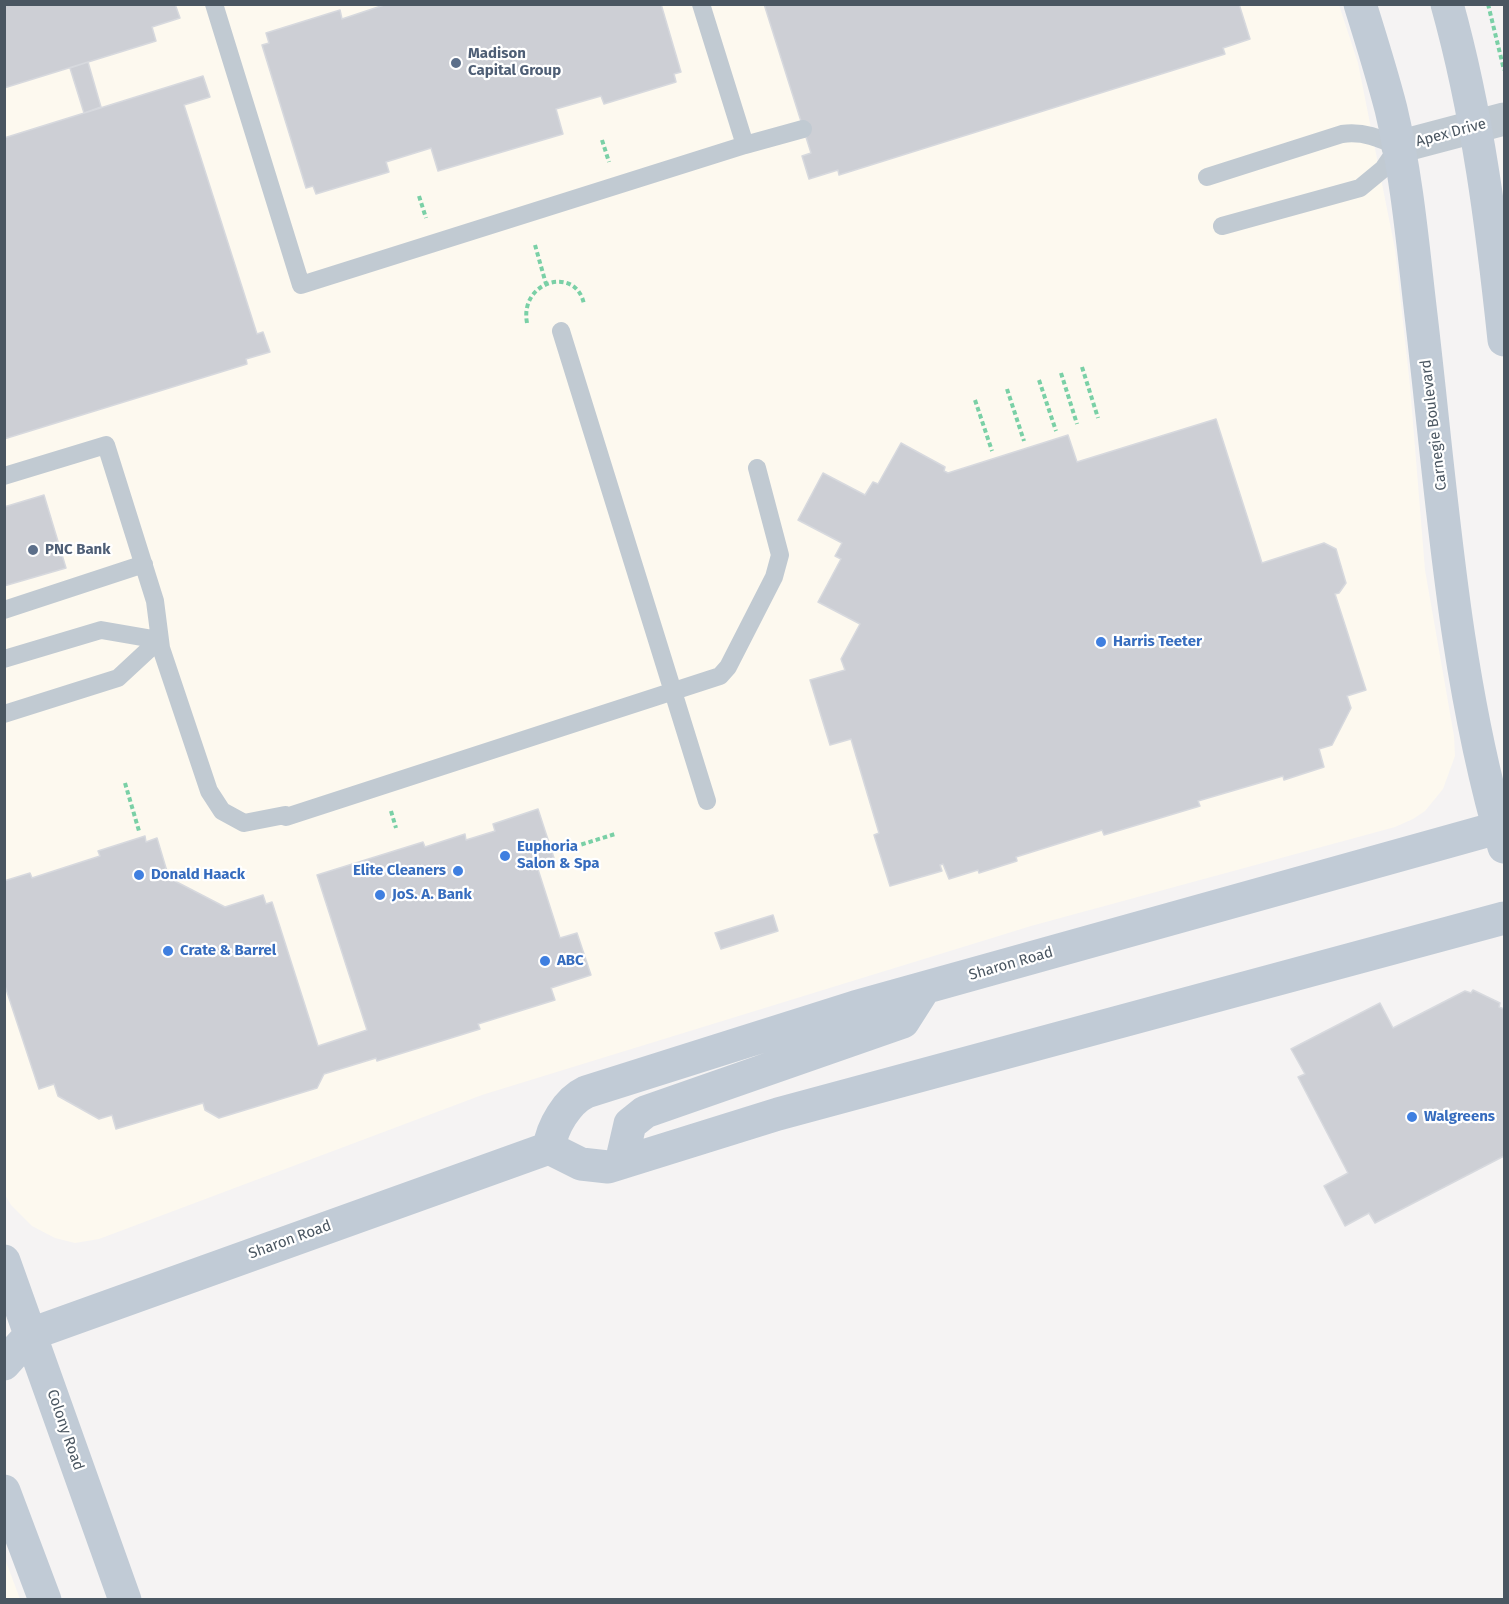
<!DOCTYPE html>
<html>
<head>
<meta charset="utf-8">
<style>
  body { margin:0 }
  #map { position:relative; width:1509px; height:1604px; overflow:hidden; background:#f5f3f3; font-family:"Fira Sans",sans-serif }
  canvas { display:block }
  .frame { position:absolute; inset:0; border:6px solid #4a5661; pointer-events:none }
</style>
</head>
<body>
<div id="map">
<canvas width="1509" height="1604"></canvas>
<div class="frame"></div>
</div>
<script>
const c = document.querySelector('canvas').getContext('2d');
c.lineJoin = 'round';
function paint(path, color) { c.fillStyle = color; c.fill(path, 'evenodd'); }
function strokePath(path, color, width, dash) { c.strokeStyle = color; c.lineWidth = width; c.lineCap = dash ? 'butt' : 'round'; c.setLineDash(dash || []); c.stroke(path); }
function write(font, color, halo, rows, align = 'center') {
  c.font = font + ' "Fira Sans",sans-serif'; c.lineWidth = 4.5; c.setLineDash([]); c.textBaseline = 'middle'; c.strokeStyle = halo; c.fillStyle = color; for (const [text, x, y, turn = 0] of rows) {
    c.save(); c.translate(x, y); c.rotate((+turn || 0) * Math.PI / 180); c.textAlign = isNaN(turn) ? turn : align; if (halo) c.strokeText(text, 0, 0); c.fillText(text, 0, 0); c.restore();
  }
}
paint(new Path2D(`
  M4,5H1339L1358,63L1395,249L1410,386L1425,570L1454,736L1455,756L1443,789L1425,811L1413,819L1395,827L1031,926L482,1095L99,1239L75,1243L55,1238L32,1226L11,1205L4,1193Z
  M5,1559L20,1599H5Z`), '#fdf9ef');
const building = new Path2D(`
  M4,4H175L180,18L152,27L156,41L4,88Z
  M661,4L681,72L674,74L676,82L604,104L601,96L556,109L563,134L438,171L431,148L386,162L389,172L316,194L313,186L306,188L262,45L269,43L266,33L340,10L342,19L387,4Z
  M764,4H1239L1250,39L1223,48L1225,54L839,175L838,170L809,179L802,156L811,153Z
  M88,62L101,107L84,113L70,68Z
  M203,76L210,97L184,105L257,334L263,332L270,352L246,359L247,364L4,439V138Z
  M1216,419L1262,563L1324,543L1336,549L1346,583L1339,593L1335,594L1366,690L1347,696L1351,708L1332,745L1319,749L1324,767L1284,780L1283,776L1198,801L1200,806L1104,835L1102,830L1016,857L1017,861L979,873L978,870L949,879L943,864L940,865L942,871L890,886L874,835L879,833L851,739L830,745L810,680L845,670L841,659L860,624L818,602L841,559L835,556L842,543L798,520L823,473L865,495L873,482L878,484L901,443L945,467L944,471L948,473L1068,435L1077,462Z
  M44,495L66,568L4,586V507Z
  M538,809L554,858L536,863L560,938L577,933L591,975L551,988L555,1000L478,1024L480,1029L377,1061L376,1058L324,1074L317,1088L219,1118L205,1110L203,1103L116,1129L112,1115L99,1119L58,1096L54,1084L39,1089L4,983V881L30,873L32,878L100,856L98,851L145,836L146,842L157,838L169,878L225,907L263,895L266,904L272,902L318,1046L367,1030L317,875L423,842L425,847L465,834L466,840L495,831L493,824Z
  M773,915L778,931L721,949L715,933Z
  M1473,990L1500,1003L1499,1007L1504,1009V1156L1375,1223L1369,1213L1345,1226L1324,1186L1348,1173L1298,1077L1305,1074L1291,1049L1380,1003L1393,1028L1465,991L1471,993Z`);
paint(building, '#cdcfd5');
strokePath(building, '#d7d9de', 1.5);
strokePath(new Path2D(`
  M1488,4L1504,70
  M602,140L609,162
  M419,196L426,218
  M535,245L546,284
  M527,323C519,281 576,265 584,304
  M1082,367L1098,418
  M1061,373L1077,424
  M1039,380L1056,431
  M1007,389L1024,441
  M975,400L992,451
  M125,783L139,831
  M391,811L396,828
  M567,849L615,834`), '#7ad0a6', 4, [4.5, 3]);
strokePath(new Path2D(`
  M214,4L301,285L745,145L701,4
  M745,145L803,129
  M1207,177L1342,134C1363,131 1380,138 1398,147L1383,169L1360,188L1222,226
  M561,331L707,801
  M4,476L106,445L155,601L161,648L209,791L222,811L244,823L285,815L286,817L720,676L728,667L774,577L780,555L757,468
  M4,610L144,564
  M4,659L101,630L159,640L118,678L4,714`), '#c1cad2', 18);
strokePath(new Path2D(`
  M1398,147L1504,119`), '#c1cad2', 33);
strokePath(new Path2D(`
  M1360,4C1371,39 1382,74 1391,109C1407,176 1413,247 1421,315C1442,493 1453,675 1504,847
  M1447,4C1478,115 1492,227 1504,340
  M549,1148C552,1127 567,1101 586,1092L855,1007L1504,826
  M549,1148L581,1164L608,1167L778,1114L1504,918
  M621,1163L630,1124L645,1112L903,1022L924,989
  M4,1261L125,1600
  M4,1364L31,1334L549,1148
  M4,1491L45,1600`), '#c1cbd6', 33);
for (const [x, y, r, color] of [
  [456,63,6,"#5c6f8a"],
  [33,550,6,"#5c6f8a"],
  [1101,642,6,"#3f7fe0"],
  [505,856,6,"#3f7fe0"],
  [458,871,6,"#3f7fe0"],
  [139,875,6,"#3f7fe0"],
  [380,895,6,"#3f7fe0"],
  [168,951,6,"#3f7fe0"],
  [545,961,6,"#3f7fe0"],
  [1412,1117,6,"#3f7fe0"]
]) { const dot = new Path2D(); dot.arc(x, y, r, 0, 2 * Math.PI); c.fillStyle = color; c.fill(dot); strokePath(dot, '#fff', 2); }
write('bold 15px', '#4e5e75', '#fff', [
  ["Madison",468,54],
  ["Capital Group",468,71],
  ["PNC Bank",45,550]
], 'left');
write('15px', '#4a5661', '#fff', [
  ["Apex Drive",1451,133,-15],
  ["Carnegie Boulevard",1434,425,-97],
  ["Sharon Road",1011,964,-16],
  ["Sharon Road",290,1240,-20],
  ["Colony Road",65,1430,71]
]);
write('bold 15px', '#366cbe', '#fff', [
  ["Harris Teeter",1113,642],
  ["Euphoria",517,847],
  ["Salon & Spa",517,864],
  ["Elite Cleaners",446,871,"right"],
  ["Donald Haack",151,875],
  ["JoS. A. Bank",392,895],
  ["Crate & Barrel",180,951],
  ["ABC",557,961],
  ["Walgreens",1424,1117]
], 'left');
</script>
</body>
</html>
